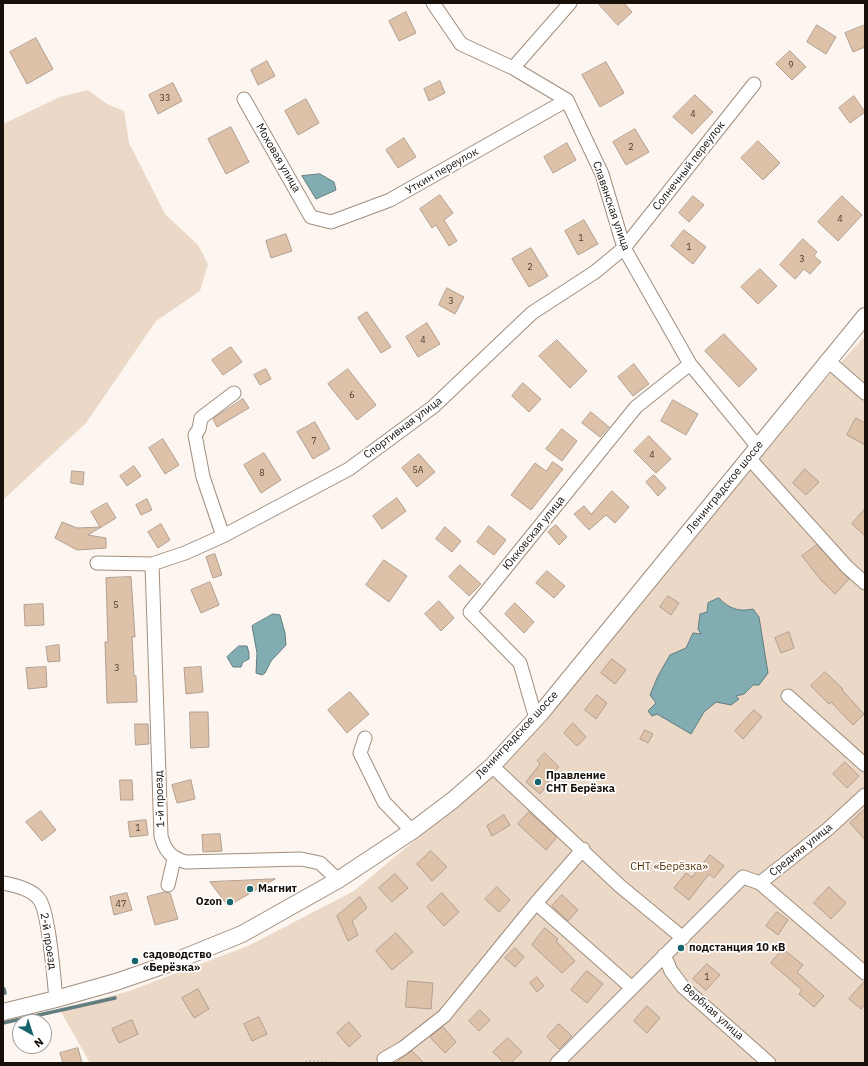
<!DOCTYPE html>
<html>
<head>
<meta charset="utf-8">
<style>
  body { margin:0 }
  #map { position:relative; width:868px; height:1066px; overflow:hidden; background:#fdf5ef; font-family:"IBM Plex Sans",sans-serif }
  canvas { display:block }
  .frame { position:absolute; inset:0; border:4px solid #160f0a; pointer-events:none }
  .north { position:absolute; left:12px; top:1014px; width:40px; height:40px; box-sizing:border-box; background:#fff; border:1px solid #a29f9d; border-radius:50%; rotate:141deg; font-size:11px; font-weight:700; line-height:16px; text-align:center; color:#160f0a }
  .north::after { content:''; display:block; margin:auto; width:14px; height:18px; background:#16646c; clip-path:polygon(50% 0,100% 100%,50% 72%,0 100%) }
</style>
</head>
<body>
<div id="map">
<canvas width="868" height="1066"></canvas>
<div class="frame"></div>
<div class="north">N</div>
</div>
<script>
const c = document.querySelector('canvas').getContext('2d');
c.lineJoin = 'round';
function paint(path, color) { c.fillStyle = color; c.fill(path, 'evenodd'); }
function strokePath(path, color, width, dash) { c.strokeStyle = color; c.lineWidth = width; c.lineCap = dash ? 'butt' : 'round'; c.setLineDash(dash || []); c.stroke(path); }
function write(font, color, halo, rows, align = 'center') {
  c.font = font + ' "IBM Plex Sans",sans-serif'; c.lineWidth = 3.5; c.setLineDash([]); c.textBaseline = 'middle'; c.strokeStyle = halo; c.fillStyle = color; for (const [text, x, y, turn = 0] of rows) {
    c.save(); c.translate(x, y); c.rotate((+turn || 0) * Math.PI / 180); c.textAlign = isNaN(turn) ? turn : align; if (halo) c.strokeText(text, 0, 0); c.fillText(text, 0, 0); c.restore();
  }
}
paint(new Path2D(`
  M88,90L107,104L124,111L129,143L165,214L198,245L208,264L200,291L156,321L86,423L3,500V124L60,97Z
  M865,336V1063H90L60,1010L129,991L248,946L354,891L487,780L736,487L830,374Z`), '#ebd8c7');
const water = new Path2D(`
  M320,174L334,182L336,190L316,199L302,176Z
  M719,598C729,609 739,612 753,609L759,617L768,673L759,685H753L744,694L736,696L739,699L731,705L716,702L704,712L691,734L657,714L652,716L648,711L656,703L650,695L658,676L670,655L686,648L693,633L701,634L698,629L700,614L707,612L708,603Z
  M273,614L280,615L285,633L286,645L271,661L265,673L262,675L256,673L257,653L252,626Z
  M239,646H247L249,653V659L243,662L241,667H233L227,657Z`);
paint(water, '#81acb1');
strokePath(water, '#617d7f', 1);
strokePath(new Path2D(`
  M4,989L5,993
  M3,1023L115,998`), '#617d7f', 3.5);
const building = new Path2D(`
  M598,3H624L632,12L618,25Z
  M406,12L416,33L399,41L389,21Z
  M817,25L836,37L826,54L807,42Z
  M865,25V47L853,52L845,33Z
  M36,38L53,69L27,84L10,52Z
  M790,51L806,67L792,80L776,64Z
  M267,61L275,76L258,85L251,70Z
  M606,62L624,93L600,107L582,75Z
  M440,81L445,93L429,101L424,89Z
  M173,83L182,101L158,114L149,95Z
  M695,95L713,112L692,134L673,117Z
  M854,96L865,112L850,123L839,108Z
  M306,99L319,123L298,135L285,111Z
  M231,127L249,162L226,174L208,139Z
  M635,129L649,152L626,165L613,142Z
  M404,138L416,157L398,168L386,150Z
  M758,141L780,163L763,180L741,158Z
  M567,143L576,160L553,173L544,157Z
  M440,195L453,213L444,220L457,241L449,246L436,225L432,228L420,209Z
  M693,196L704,205L689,222L679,213Z
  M842,196L862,215L838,241L818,222Z
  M584,220L598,244L578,255L565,231Z
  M684,230L706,247L693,264L671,246Z
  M286,234L292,251L271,258L266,241Z
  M803,239L817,252L814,256L821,262L810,274L804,269L795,279L780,265Z
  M531,248L548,276L529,287L512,259Z
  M760,269L777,286L758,304L741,287Z
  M447,288L464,297L455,314L439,305Z
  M367,312L391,347L381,353L358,318Z
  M427,323L440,344L418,357L406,337Z
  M724,334L757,369L739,387L705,351Z
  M557,340L587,371L570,388L539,356Z
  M231,347L242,362L223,375L212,360Z
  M634,364L649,384L633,396L618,377Z
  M266,369L271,379L260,385L254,375Z
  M348,369L376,405L357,420L328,384Z
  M523,383L541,399L529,412L512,396Z
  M243,399L249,408L217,427L213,419Z
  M673,400L698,414L686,435L661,421Z
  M591,412L609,427L600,437L582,423Z
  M856,418L865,423V445L847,435Z
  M315,422L330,449L313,459L297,432Z
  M562,429L577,441L562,461L546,449Z
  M649,436L671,459L656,473L634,451Z
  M163,439L179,465L165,474L149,448Z
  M264,453L281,480L261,493L244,465Z
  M419,454L435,472L417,487L402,468Z
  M553,462L563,469L531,510L511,495L535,463L546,471Z
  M134,466L141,476L127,486L120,476Z
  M805,469L819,482L806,495L793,483Z
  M72,471L84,472L83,485L71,483Z
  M654,475L666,488L658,496L646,482Z
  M612,491L629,507L615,523L606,515L589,530L574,514L584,506L591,514Z
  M397,498L406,511L382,529L373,516Z
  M147,499L152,510L141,515L136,505Z
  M107,503L116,518L88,535L106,538V548L77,550L55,538L62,522L77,528L100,527L91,512Z
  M865,509V536L852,524Z
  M161,524L170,540L158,548L148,532Z
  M556,525L567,537L559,545L548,532Z
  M489,526L506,540L494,555L477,542Z
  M445,527L461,541L452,552L436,539Z
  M817,545L849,579L835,594L821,580L802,556Z
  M215,554L222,575L213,578L206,557Z
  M384,560L407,576L389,602L366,585Z
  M460,565L481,584L469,596L449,577Z
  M547,571L565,586L554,598L536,583Z
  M131,577L135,637H132L134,676H136L137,702L107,703L105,642H108L106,578Z
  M210,582L219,605L201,613L191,590Z
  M668,596L679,603L671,615L660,607Z
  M439,601L454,618L441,631L425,614Z
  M515,603L534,622L524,633L505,614Z
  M43,604L44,625L25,626L24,605Z
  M789,632L794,648L781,653L775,638Z
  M59,645L60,661L48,662L46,647Z
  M612,659L626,670L615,684L601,673Z
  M46,667L47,687L28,689L26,668Z
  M201,667L203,692L186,694L184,668Z
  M825,672L843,689L842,690L864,714L853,725L831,702L829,704L811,686Z
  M350,692L369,714L347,733L328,710Z
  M597,695L607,703L596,719L585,710Z
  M754,710L762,717L743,739L735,731Z
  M190,712H208L209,747L191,748Z
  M573,723L586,737L577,746L564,733Z
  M135,724H148L149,744L136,745Z
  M645,730L653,734L648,743L640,739Z
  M545,753L559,767L546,780L549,782L540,794L526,782L540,764L537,761Z
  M845,762L859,776L847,788L833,774Z
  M120,780H132L133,800H121Z
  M191,780L195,799L177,803L172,785Z
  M865,809V840L850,823Z
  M41,811L56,830L42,841L26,822Z
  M529,812L557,837L546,850L518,824Z
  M504,815L510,825L492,836L487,826Z
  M146,820L148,835L130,837L128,822Z
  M220,834L222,851L203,852L202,835Z
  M431,851L447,867L432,881L417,864Z
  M710,855L724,866L714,878L709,874L689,900L674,888L686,873L692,877Z
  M395,874L408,888L392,902L379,888Z
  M275,879L228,906L210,882Z
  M497,887L510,900L499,912L485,899Z
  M829,887L846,903L831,919L814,903Z
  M165,892L170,893L178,919L155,925L147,897Z
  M127,893L132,910L114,915L110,897Z
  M442,893L459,912L444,926L427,907Z
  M562,895L578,910L568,921L552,906Z
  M360,897L367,908L352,921L358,935L348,941L337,916Z
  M777,912L788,920L778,935L766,926Z
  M545,928L558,939L556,941L575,961L562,973L532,945Z
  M396,933L413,952L392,970L376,951Z
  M515,948L524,957L515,967L505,958Z
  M783,949L803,965L797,972L824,996L814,1007L799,994L802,990L771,963Z
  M707,964L720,975L706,990L693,979Z
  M587,971L603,984L587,1003L571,990Z
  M537,977L544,986L537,992L530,983Z
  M408,981L433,983L431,1009L406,1007Z
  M865,981V1004L861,1009L849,999Z
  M198,989L209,1009L194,1018L182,998Z
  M647,1006L660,1018L647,1033L634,1021Z
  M480,1010L490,1020L479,1031L469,1021Z
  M259,1017L267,1034L252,1041L244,1024Z
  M132,1020L138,1034L119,1043L112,1029Z
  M349,1022L361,1036L349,1047L337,1033Z
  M559,1024L572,1036L559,1049L547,1037Z
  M443,1027L456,1042L445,1053L430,1037Z
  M508,1038L522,1052L511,1063H504L493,1052Z
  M78,1048L82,1063H63L60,1053Z
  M412,1051L424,1063H396L400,1059Z`);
paint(building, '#dec1a9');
strokePath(building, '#b29f90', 1);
const minor = new Path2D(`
  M433,3L461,44L513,68L567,100L602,174L624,248L690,364L758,447
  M513,68L570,3
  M244,99L311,217L331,222L390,200L567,100
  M827,360L865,393
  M749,458L847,567L865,583
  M223,536L203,477L195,435L199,429L201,418L234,393
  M97,563L152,564L185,553L223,536L349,469L433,407L532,313L595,272L624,248L754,84
  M152,564L161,836C165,851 171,858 186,862L301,859L320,863L338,880
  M788,696L865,765
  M536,719L520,663L470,612L636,407L690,364
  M365,738L360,753L384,802L412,831
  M492,766L620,886L683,938
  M3,883C14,885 32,889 39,899C49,911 54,980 56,999
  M760,883L865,973
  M168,885L174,859
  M536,903L632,988
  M664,955L671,971L683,987L769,1063
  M384,1059L403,1048L444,1016L536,903L583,849
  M557,1063L743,877L760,883L828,829L865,795`);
const major = new Path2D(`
  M3,1012L56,999L116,982L168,964L242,934L338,880L412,831L453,800L492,766L541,713L865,316`);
strokePath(minor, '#a08e7e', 15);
strokePath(major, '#a08e7e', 18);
strokePath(new Path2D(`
  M302,1063L309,1061L343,1063`), '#a29a94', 2, [1, 3]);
strokePath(minor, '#fff', 13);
strokePath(major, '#fff', 16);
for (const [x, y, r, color] of [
  [538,782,4,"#16646c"],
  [250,889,4,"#16646c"],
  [230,902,4,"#16646c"],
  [681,948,4,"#16646c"],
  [135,961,4,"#16646c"]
]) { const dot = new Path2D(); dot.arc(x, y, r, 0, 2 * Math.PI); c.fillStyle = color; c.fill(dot); strokePath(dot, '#fff', 1.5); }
write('9px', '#483c32', null, [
  ["9",791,65],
  ["33",165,98],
  ["4",693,114],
  ["2",631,147],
  ["4",840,219],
  ["1",581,238],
  ["1",689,247],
  ["3",802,259],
  ["2",530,267],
  ["3",451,301],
  ["4",423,340],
  ["6",352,395],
  ["7",314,441],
  ["4",652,455],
  ["5А",418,470],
  ["8",262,473],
  ["5",116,605],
  ["3",117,668],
  ["1",138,828],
  ["47",121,904],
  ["1",707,977]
]);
write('11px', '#160f0a', '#fff', [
  ["Моховая улица",278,158,60],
  ["Солнечный переулок",689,166,-52],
  ["Уткин переулок",442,171,-30],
  ["Славянская улица",611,206,71],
  ["Спортивная улица",403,428,-37],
  ["Ленинградское шоссе",725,487,-51],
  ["Юкковская улица",534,533,-51],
  ["Ленинградское шоссе",517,735,-47],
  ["1-й проезд",160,799,-92],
  ["Средняя улица",801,850,-39],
  ["2-й проезд",48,941,81],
  ["Вербная улица",713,1012,42]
]);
write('bold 11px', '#160f0a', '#fff', [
  ["Правление",546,776],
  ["СНТ Берёзка",546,789],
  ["Магнит",258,889],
  ["Ozon",222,902,"right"],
  ["подстанция 10 кВ",689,948],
  ["садоводство",143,955],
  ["«Берёзка»",143,968]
], 'left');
write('11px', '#583206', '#fff', [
  ["СНТ «Берёзка»",669,867]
]);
</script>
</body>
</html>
